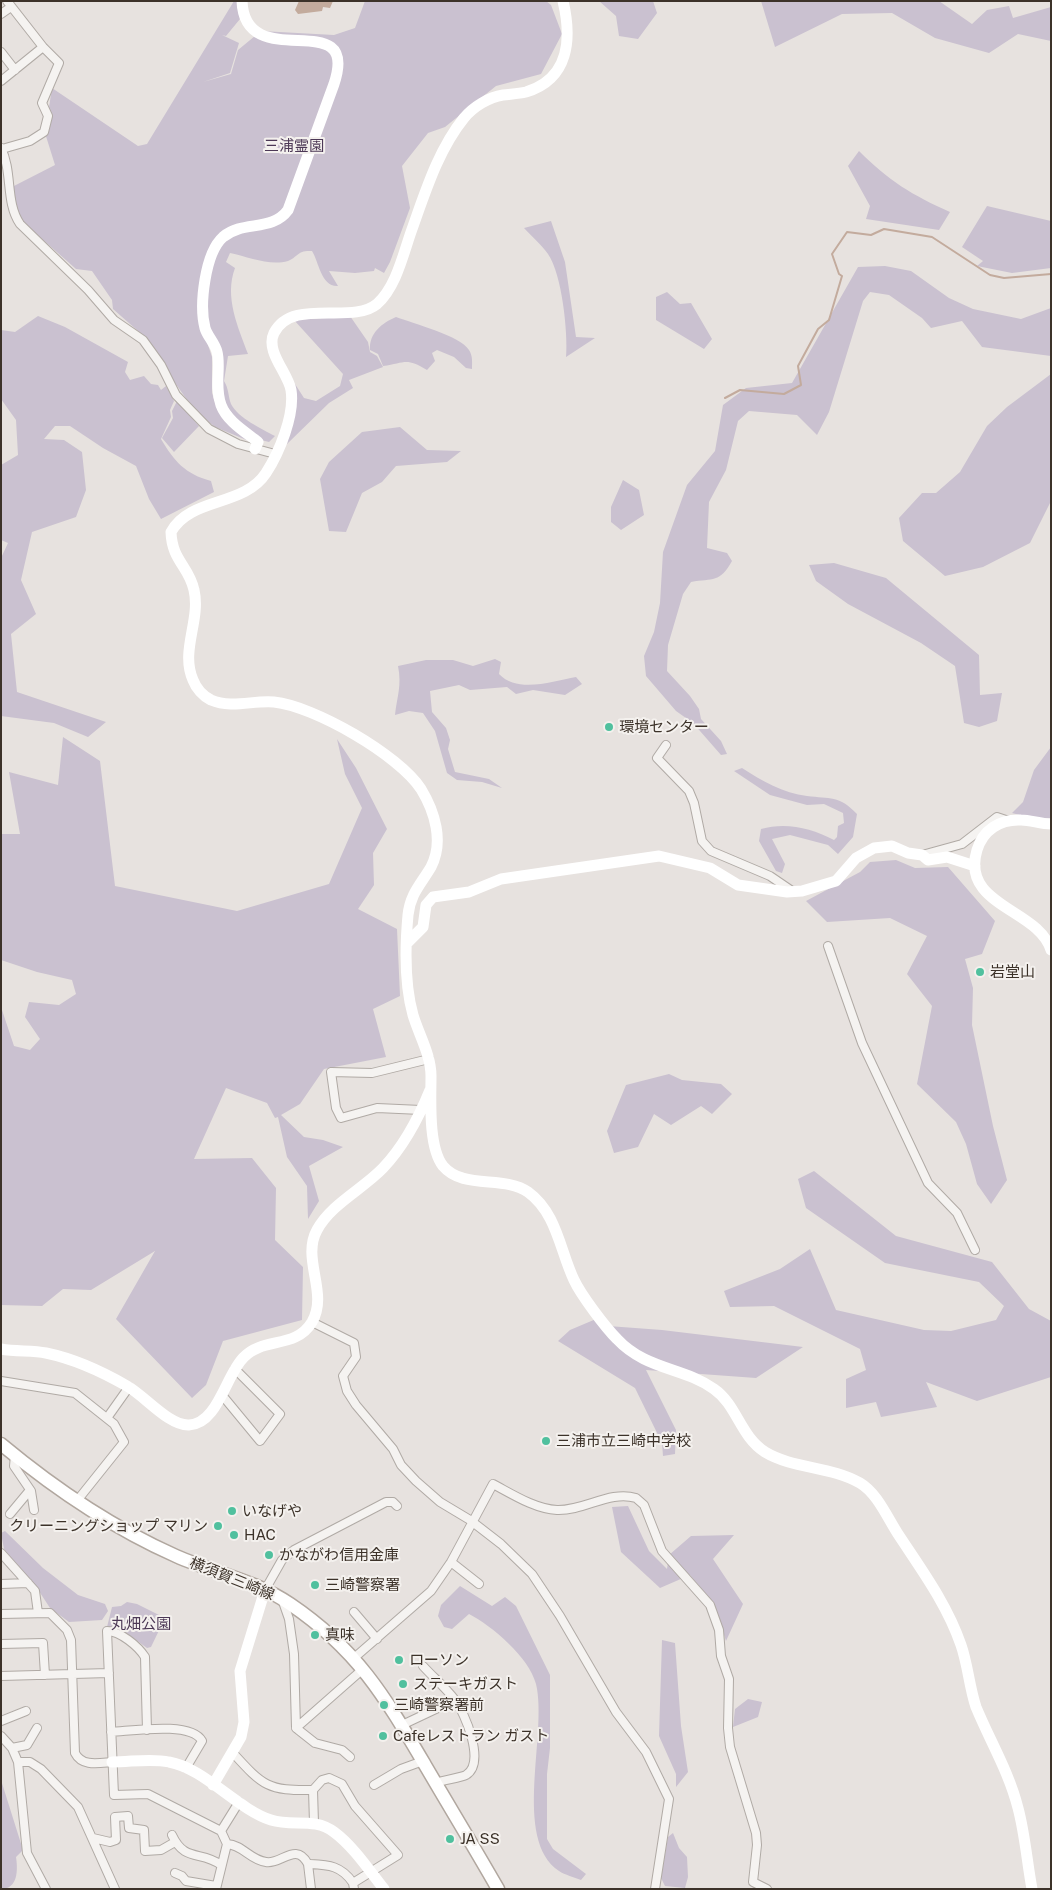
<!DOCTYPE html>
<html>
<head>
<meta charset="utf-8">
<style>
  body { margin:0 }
  #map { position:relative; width:1052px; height:1890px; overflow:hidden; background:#e7e2df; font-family:"Public Sans",sans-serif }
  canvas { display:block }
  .frame { position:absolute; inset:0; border:2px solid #3c3229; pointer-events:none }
</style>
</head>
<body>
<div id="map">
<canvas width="1052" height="1890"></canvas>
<div class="frame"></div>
</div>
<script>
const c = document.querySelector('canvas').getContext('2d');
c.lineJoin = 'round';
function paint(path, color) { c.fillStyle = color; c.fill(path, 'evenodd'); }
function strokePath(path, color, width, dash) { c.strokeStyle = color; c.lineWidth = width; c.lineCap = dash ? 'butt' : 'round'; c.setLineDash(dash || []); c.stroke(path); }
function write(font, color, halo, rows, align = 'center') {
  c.font = font + ' "Public Sans","Noto Sans JP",sans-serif'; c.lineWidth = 4; c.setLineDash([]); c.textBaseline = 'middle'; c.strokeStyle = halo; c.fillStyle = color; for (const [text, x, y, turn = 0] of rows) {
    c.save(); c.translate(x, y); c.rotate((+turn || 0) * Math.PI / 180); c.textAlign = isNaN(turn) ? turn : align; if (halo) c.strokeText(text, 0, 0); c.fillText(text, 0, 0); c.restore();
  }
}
paint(new Path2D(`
  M234,1H239L240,19L226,36L222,35L239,43L230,73L203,82L231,74L238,50L261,31L334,35L355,28L365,1H546L551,5L562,34L541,74L496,86L445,127L428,133L402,166L410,208L390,262L384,273L375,268L374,271L355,273L329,271L338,286C321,287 319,262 312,251C297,250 298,257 288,261C269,266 249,257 230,253L226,262L235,268C224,297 238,327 248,354L228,356L224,381C229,389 228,396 231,404C238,418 262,429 275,436L269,442L261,440L243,427L223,402L221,366L207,342L212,357V393L218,411L249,441L215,427L195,411L138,331L113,309L112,300L92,271L76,269L16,216L12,187L55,165L45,133L52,88L138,146L147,144Z
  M599,1H653L657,13L638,39L619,36L616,16Z
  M761,1H939L972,24L987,10L1009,6L1013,18L1051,7V41L1018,34L989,53L935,38L892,13L842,14L775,47Z
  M859,151C889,181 912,195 950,212L939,230L866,219L870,206L848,166Z
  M987,206L1051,221V268L1012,273L977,266L983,261L962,247Z
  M551,221L565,262L576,337L595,338L566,357C568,333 562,274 548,254C542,245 532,237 524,228Z
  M885,266L911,271L949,298L973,309L1021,319L1051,308V356L982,347L962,321L931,328L922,318L889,295L870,292L863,301L829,412L817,435L797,415L749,411L738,421L726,470L709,502L707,548L727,553L732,561C720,583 713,578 691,582L683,594L668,645L667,671L690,696L699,709L701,719L721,741L727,754L721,755L693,723L676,711L646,676L644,656L654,632L660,603L663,552L687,485L715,451L723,405L746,388L792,383L858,267Z
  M667,292L680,304L691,303L712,339L704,349L656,320V297Z
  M38,316L65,327L128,362L125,372L130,380L144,376L151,384L158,385L161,390L166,386L174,401L170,410L171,417L161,439C174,461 185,474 211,481L214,492L161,519L149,499L136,466L103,448L70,426H55L44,439L64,440L82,452L86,490L76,517L32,532L21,580L36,614L11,634L17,692L106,722L88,737L54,723L1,716V558L8,543L1,540V465L18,455L16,420L1,399V330L15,332Z
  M350,316L368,342L370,352L377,356L383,367L349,380L353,388L329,403L287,444L296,400L295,384L304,398L316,401L340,386L343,374L294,320Z
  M396,317C412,323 461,336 469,350C473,356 472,363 472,369L466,368L454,357L437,350L432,353L435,361L427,370C406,357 405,363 383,366L378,354L370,350C369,333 382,323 396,317Z
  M1051,374V501L1030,543L983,567L945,576L903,541L899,518L922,493H936L960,472L987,426L1007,407Z
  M177,401L199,426L174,452L162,438L173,418L172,411Z
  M400,427L427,450L461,451L447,462L396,466L382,482L362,493L346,532L329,531L320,479L329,462L362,432Z
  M623,480L639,490L644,515L621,530L611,522V507Z
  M834,563L886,578L979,655L980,695L1002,693L997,721L979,727L964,723L955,666L921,643L848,604L816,581L809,565Z
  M495,659L501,662L499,674C518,694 553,681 576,677L582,684L565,695L533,690L516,694L507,687L470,690L459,685L430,691L432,712L446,728L450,740L448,749L455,772L489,779L502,788L482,782L457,780L447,773L435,731L423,713L409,711L395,715C397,696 402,686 398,666L426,660H453L473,666Z
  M63,737L100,761L115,886L237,911L329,884L362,808L345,774L337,739L356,768L387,829L373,853L374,885L358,909L397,929L400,996L373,1009L386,1057L324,1069L300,1104L281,1115L304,1137L323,1140L343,1147L309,1166L319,1201L308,1219L307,1186L287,1157L278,1117L275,1118L267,1103L226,1088L194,1159L252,1158L276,1188L275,1240L303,1267L302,1320L223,1341L206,1385L192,1398L116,1319L155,1251L91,1290L63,1289L42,1306L1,1305V1007L14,1046L30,1050L40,1039L25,1017L29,1002L59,1005L76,994L72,980L37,972L1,960V834H20L9,772L58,785Z
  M1051,747V818L1039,820L1012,813L1023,802L1034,770Z
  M742,768C762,781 783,793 807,796C830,799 839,795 857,814L853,837L838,854L828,845L790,835L772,839L785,864L782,873L776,871L759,841L761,829C786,822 811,828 834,840L837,837L838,826L844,823L843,813L824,804L807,805L770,795L734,771Z
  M896,860L915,868L948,867L995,921L982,954L965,959L973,988L972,1025L993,1126L1007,1180L991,1204L977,1184L966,1144L956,1122L917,1084L932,1006L907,974L927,936L890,918L827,922L806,901L860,872L870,862Z
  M669,1074L682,1080L721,1084L732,1094L712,1114L701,1106L671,1125L654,1114L638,1147L614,1153L607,1131L626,1085Z
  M814,1171L896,1236L992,1262L1029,1309L1051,1321V1377L977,1401L926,1382L937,1407L881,1417L876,1402L846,1408V1379L866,1370L860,1349L774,1306L730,1307L724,1291L780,1269L810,1249L836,1310L924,1330L951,1331L996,1320L1004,1306L979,1282L885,1263L806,1208L798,1179Z
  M596,1319L608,1326L662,1330L803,1347L756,1378L646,1370L676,1430L675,1454L663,1456L662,1443L635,1388L558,1341L570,1330Z
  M628,1506L649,1551L667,1569L669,1555L691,1536L734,1535L713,1559L743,1604L726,1641L714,1604L690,1575L660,1588L621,1552L612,1507Z
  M5,1531L43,1568L78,1595L105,1604L108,1611L102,1620L69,1622L50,1608L37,1588L4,1549L1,1533Z
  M460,1586L492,1606L505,1597L516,1606L550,1675V1748L547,1774V1839L553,1849L586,1874L581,1880C574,1877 565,1875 559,1871C512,1839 548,1734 536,1684C529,1657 492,1626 469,1614L452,1629L444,1627L438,1616L441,1605Z
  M127,1602L137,1604L165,1618L151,1647L147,1648L118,1627H107L112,1607L121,1606Z
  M662,1640L675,1643L681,1726L688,1772L676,1787V1774L659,1736Z
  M748,1699L762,1702L758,1717L733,1727L735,1709Z
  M1,1780L23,1850L16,1857C18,1870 18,1889 1,1889Z
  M673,1833L679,1848L687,1857L688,1877L685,1888L665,1886L661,1878L668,1837Z`), '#cac1d0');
paint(new Path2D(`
  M299,1H333L330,8L323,7L322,11L298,14L295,10Z`), '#c3ab9d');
strokePath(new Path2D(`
  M725,398L740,390L784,394L801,385L798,366L818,329L829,320L842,276L839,274L832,254L847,232L871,235L884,229L932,237L990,275L1004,278L1051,274`), '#c3ab9d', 2);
const street = new Path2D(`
  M1,14L11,7
  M1,52L15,70
  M1,81L43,47
  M1,148C13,172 5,202 20,224L88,290L114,320L143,340L161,365L176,395L209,429L238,444L275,454
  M2,149L30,141L44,132L48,116L42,103L59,63L43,47L7,1
  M666,745L657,758L689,791L694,803L702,841L711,851L770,876L792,891
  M922,855L962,844L997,817L1009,821
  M828,946L862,1043L928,1183L957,1213L975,1250
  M421,1110L377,1108L341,1118L336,1108L331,1072L372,1073L429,1059
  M312,1322L354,1343L356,1357L343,1376L347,1391L356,1405L393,1449L401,1465L416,1481L440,1502L470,1520L501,1544L532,1574L560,1616L616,1712L646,1752L669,1799L655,1889
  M1,1381L75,1393L114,1424L124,1442L76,1502
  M222,1395L260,1441L280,1414L235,1369
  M107,1418L129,1387
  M15,1455L14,1466L31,1491L34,1510
  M10,1514L30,1490
  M1,1553L35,1591L38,1613
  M451,1562L479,1584
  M1,1584L28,1583
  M265,1590L282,1560L294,1550L386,1502H393L397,1506
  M282,1599L289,1619L294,1654L296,1728L315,1743L342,1750L350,1757
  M354,1612L377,1639
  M1,1614L50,1613L67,1630L71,1640L75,1753C82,1767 99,1763 112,1762
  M1,1644L43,1643L45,1675
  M354,1658L431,1591L451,1562L493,1484C512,1494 535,1509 557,1510C584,1511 610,1490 636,1498L644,1505L662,1551L710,1605L719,1630L721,1656L729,1679L728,1728L730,1747L756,1833L757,1845L753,1882L767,1889
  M423,1666C433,1677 446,1688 455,1700C465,1713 486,1763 466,1775C460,1778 443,1780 436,1783
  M1,1676L109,1673
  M1,1721L26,1711
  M402,1725L455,1700
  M296,1728L363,1669
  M147,1730L145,1657C138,1646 120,1631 107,1631L114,1795L148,1794L221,1831L239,1802
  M111,1732C132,1731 191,1721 202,1741L186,1768
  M1,1736L12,1748L18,1762L27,1853L46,1889
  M12,1748L27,1745L37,1728
  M233,1753C263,1786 268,1791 313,1790
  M18,1762H30L41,1769L78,1807L115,1889
  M374,1785L401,1769L423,1761
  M314,1823L313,1790L322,1780L329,1778L342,1784L355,1806L398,1855L353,1883L354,1889
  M172,1835C185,1863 201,1850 221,1865
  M93,1838L110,1842L116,1840L115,1817L128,1816L129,1828L144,1830L145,1851L161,1850L175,1842
  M227,1844C243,1845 250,1860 266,1862C281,1865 296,1841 308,1864C328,1865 341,1865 353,1883
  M308,1864L311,1889
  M175,1873L182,1876L186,1881L216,1886
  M216,1889L227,1844L221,1831`);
const primary = new Path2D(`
  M1,1444C55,1489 111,1527 176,1556C214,1573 255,1580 290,1604C358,1650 385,1697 425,1765C449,1806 474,1847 498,1889`);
strokePath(street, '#b0aaa5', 10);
strokePath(primary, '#b1a79f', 15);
strokePath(street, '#f5f3f1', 8);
strokePath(new Path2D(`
  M242,1C245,77 361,3 334,84L288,210C272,232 243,220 223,237C205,253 199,305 205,328C207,336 215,343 217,352C221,367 214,386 221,405C227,421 244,431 258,442L255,449
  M563,1C572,39 569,79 526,92C518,94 510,94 503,95C489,97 473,107 464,118C438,150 425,193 411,232C403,255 396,287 377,304C352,325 292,297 274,333C265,351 288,373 291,390C295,415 279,453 266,473C244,507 190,497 171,532C172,561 189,566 194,590C201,620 180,651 193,680C196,688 203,696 211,700C232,709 253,700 274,702C314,706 399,755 421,789C435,812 444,842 431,867C421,884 410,894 408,915C405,948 404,983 413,1015C419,1035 431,1055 431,1076C431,1099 428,1147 443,1166C463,1190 504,1175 528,1192C557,1213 560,1251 574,1280C581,1295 605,1327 617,1339C646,1370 683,1367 714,1389C737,1405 740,1436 765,1452C793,1469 831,1466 860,1483C877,1493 887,1517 898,1534C921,1569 947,1604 961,1645C968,1665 969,1686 976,1707C990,1741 1009,1772 1018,1808C1025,1834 1027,1862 1032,1889
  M1051,824C1040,824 1031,820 1021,820C1000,819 983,830 977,850C960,906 1039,909 1051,950
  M407,943L423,927L426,905L433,897L469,892L501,879L659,856L710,868L738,885L787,892L802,891L836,881L856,858L874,848L892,846L908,853L922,855L928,860L947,857L975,866
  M1,1349C16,1352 32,1350 46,1353C75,1359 101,1371 127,1386C145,1396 169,1426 189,1425C218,1424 226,1374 244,1357C263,1337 296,1349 312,1322C329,1293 301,1259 317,1230C331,1204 363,1189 383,1168C403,1147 419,1117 430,1090
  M112,1762C131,1762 151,1758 169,1762C204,1768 237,1809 271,1820C293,1827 314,1817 334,1832C353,1846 369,1870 384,1889
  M213,1785L241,1737L244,1722L240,1671L265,1590`), '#fff', 11);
strokePath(primary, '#fff', 12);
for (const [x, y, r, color] of [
  [609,727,5,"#50c09e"],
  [980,972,5,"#50c09e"],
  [546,1441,5,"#50c09e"],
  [232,1511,5,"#50c09e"],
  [218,1526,5,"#50c09e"],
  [234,1535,5,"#50c09e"],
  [269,1555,5,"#50c09e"],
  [315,1585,5,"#50c09e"],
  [315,1635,5,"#50c09e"],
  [399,1660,5,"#50c09e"],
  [403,1684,5,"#50c09e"],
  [384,1705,5,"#50c09e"],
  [383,1736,5,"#50c09e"],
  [450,1839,5,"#50c09e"]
]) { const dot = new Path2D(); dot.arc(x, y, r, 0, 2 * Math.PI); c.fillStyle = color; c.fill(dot); strokePath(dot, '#f4f1ee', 2); }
write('15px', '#4c3856', '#f4f1ee', [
  ["三浦霊園",294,146],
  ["丸畑公園",141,1624]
]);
write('15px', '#3c3229', '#f4f1ee', [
  ["環境センター",619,727],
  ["岩堂山",990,972],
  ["三浦市立三崎中学校",556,1441],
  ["いなげや",242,1511],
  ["クリーニングショップ マリン",208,1526,"right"],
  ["HAC",244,1535],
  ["かながわ信用金庫",279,1555],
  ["三崎警察署",325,1585],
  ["真味",325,1635],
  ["ローソン",409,1660],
  ["ステーキガスト",413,1684],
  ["三崎警察署前",394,1705],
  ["Cafeレストラン ガスト",393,1736],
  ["JA SS",460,1839]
], 'left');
write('15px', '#3c3229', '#f4f1ee', [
  ["横須賀三崎線",232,1579,22]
]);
</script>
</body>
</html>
